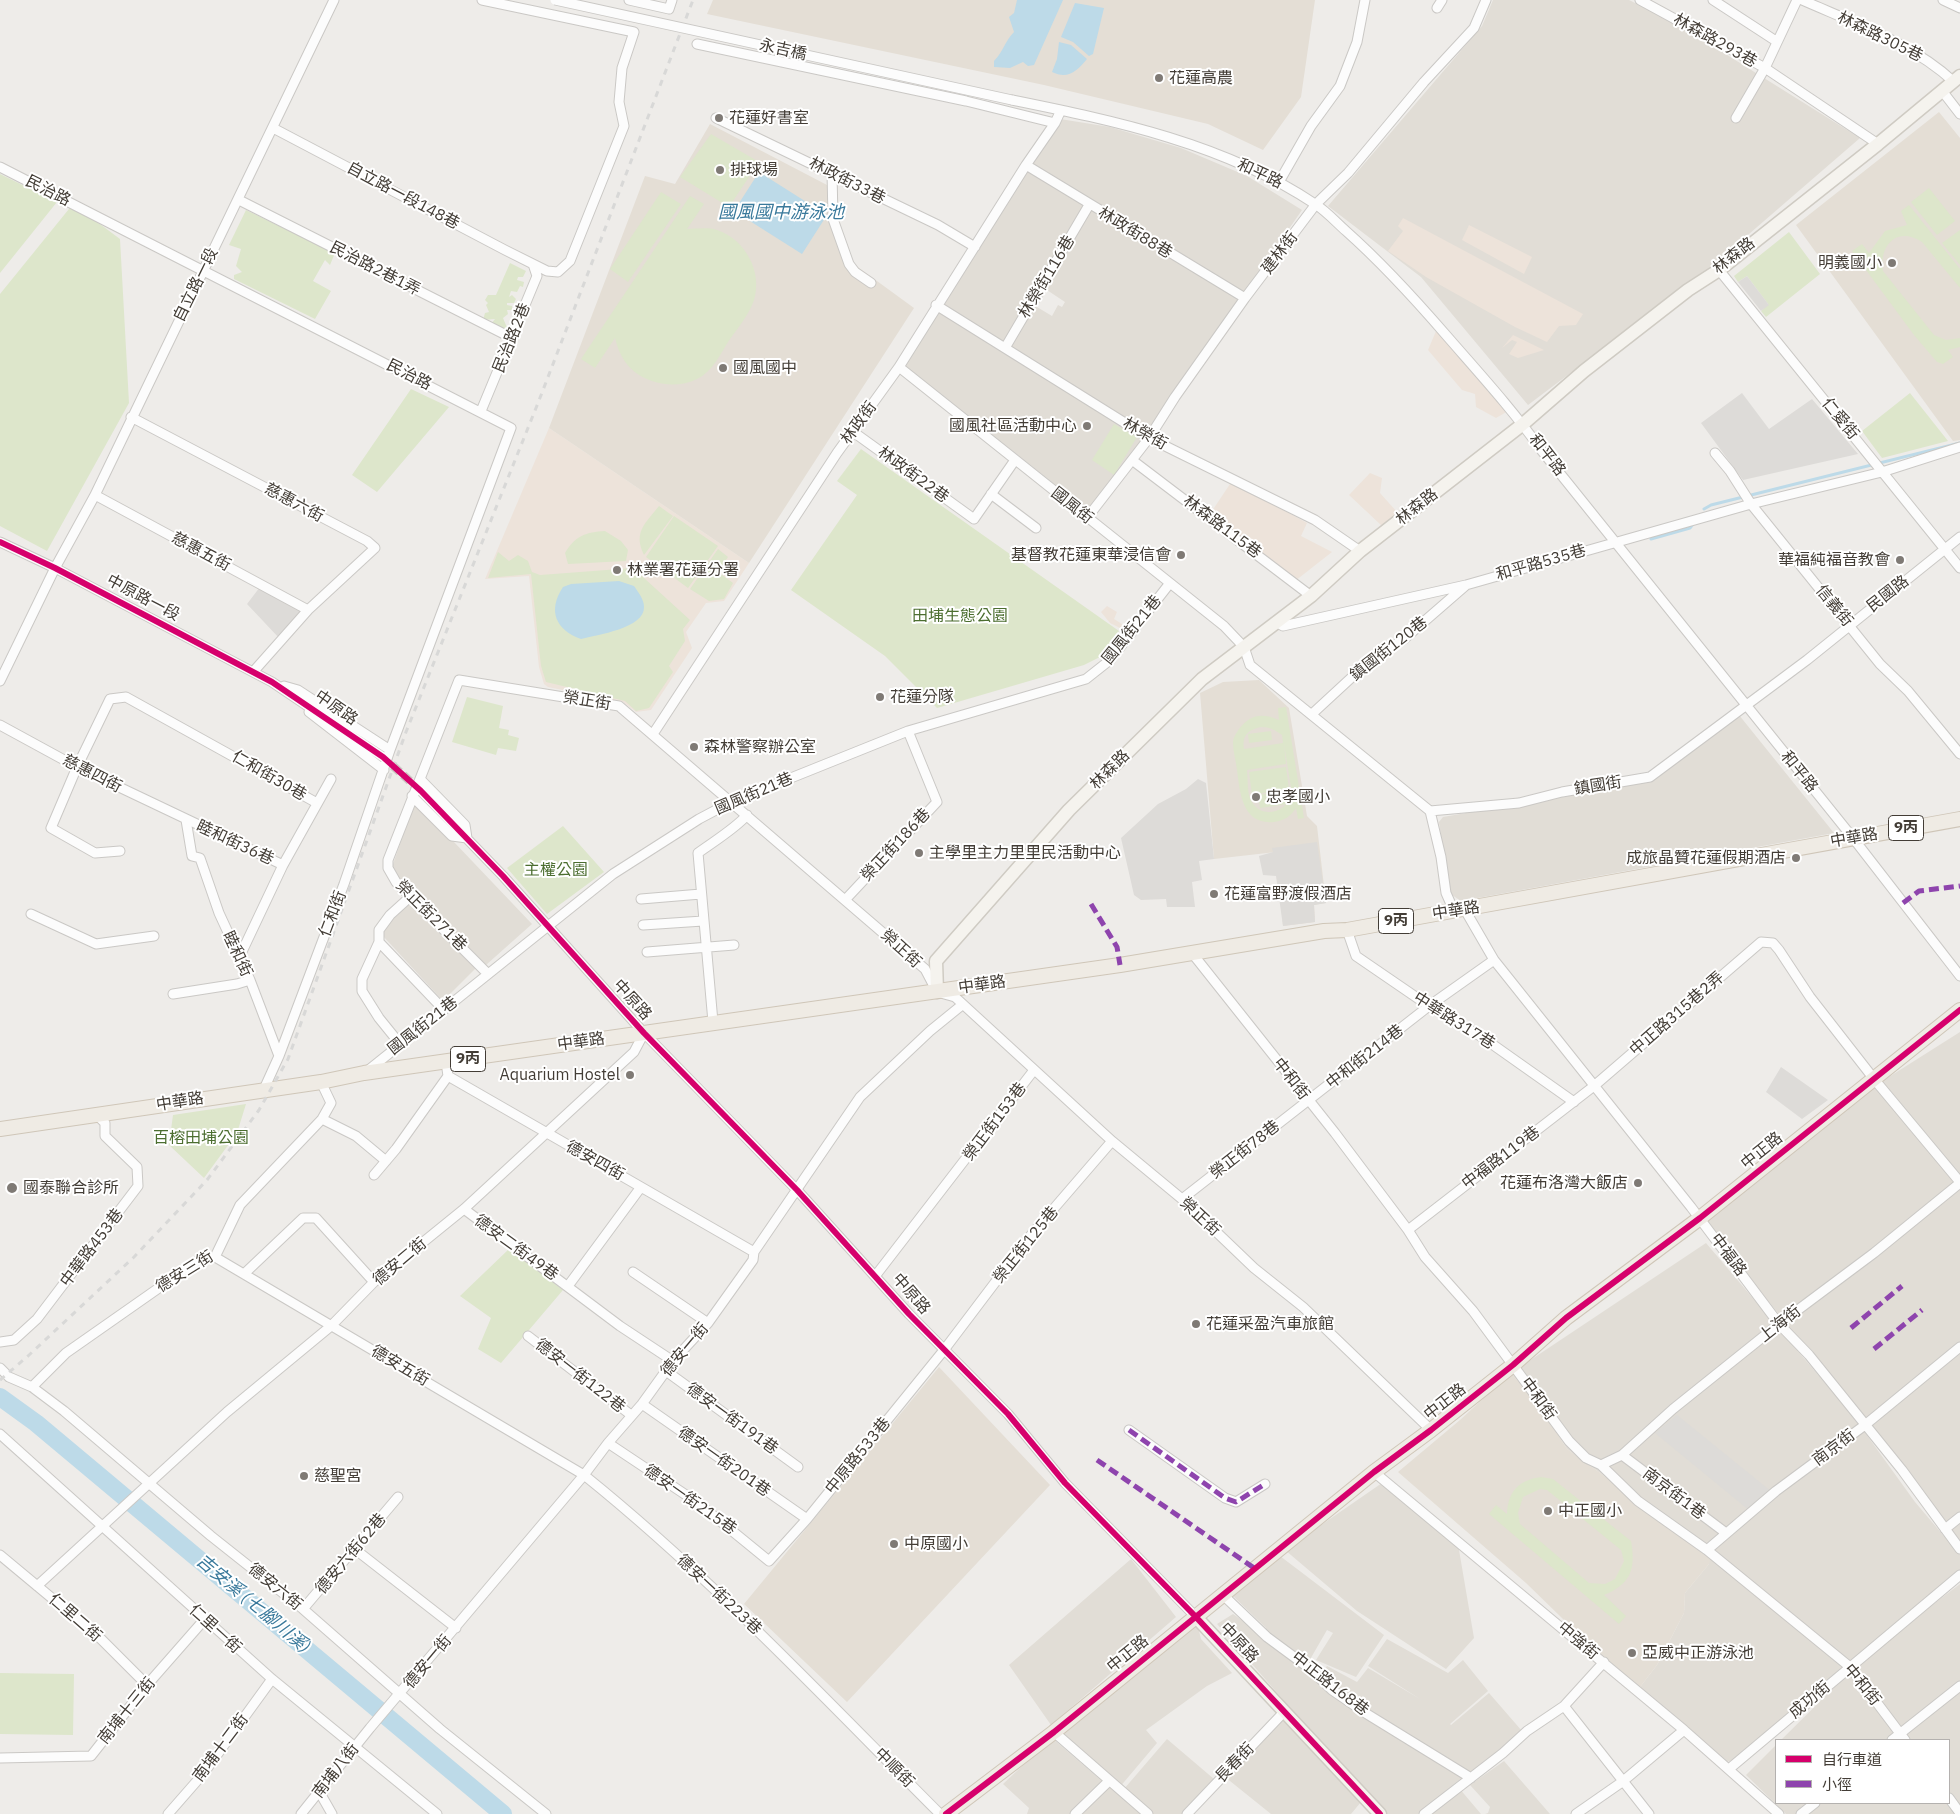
<!DOCTYPE html>
<html>
<head>
<meta charset="utf-8">
<style>
  body { margin:0 }
  #map { position:relative; width:1960px; height:1814px; overflow:hidden; background:#eeece9; font-family:"IBM Plex Sans","Noto Sans TC",sans-serif }
  canvas { display:block }
  .legend { position:absolute; left:1775px; top:1739px; width:175px; height:65px; box-sizing:border-box; background:#fff; border:1px solid #b4b1af; margin:0; padding:6px 9px; list-style:none; font-size:15px; color:#433d36 }
  .legend li { display:flex; align-items:center; gap:10px; height:25px }
  .legend b { width:25px; border:1px solid #b4b1af }
</style>
</head>
<body>
<div id="map">
<canvas width="1960" height="1814"></canvas>
<ul class="legend">
<li><b style="height:6px;background:#d6006c"></b>自行車道</li>
<li><b style="height:6px;background:#8e44ad"></b>小徑</li>
</ul>
</div>
<script>
const c = document.querySelector('canvas').getContext('2d');
c.lineJoin = 'round';
function paint(path, color) { c.fillStyle = color; c.fill(path, 'evenodd'); }
function strokePath(path, color, width, dash) { c.strokeStyle = color; c.lineWidth = width; c.lineCap = dash ? 'butt' : 'round'; c.setLineDash(dash || []); c.stroke(path); }
function write(font, color, halo, rows, align = 'center') {
  c.font = font + ' "IBM Plex Sans","Noto Sans TC",sans-serif'; c.lineWidth = 4; c.setLineDash([]); c.textBaseline = 'middle'; c.strokeStyle = halo; c.fillStyle = color; for (const [text, x, y, turn = 0] of rows) {
    c.save(); c.translate(x, y); c.rotate((+turn || 0) * Math.PI / 180); c.textAlign = isNaN(turn) ? turn : align; if (halo) c.strokeText(text, 0, 0); c.fillText(text, 0, 0); c.restore();
  }
}
paint(new Path2D(`
  M1493,0H1629L1676,23L1860,138L1712,266L1528,405L1421,277L1328,206L1482,26Z
  M1060,119L1110,127L1181,148L1247,176L1302,210L1092,514L904,365ZM1047,290L1065,302L1062,307L1058,305L1052,316L1037,307Z
  M1739,715L1834,833L1461,901L1449,893L1439,822L1443,817L1650,781Z
  M415,801L532,924L486,965L396,875L392,867Z
  M408,903L476,968L443,1001L383,936L384,928Z
  M1960,1032V1540L1704,1221L1854,1099Z
  M1706,1243L1853,1416L1915,1502L1960,1555V1573L1734,1759L1725,1763L1637,1691L1657,1665L1684,1613L1685,1593L1709,1564L1708,1551L1567,1449L1549,1419L1511,1373Z
  M1382,1483L1458,1544L1474,1638L1446,1669L1357,1611L1285,1550Z
  M1280,1556L1384,1635L1356,1677L1316,1660L1333,1633L1327,1630L1308,1663L1265,1632L1266,1628L1232,1595Z
  M1131,1559L1176,1617L1051,1725L1009,1665Z
  M1960,1584V1814H1786L1746,1775L1776,1745V1803H1949V1740H1781L1871,1651Z
  M1233,1614L1308,1666L1326,1683L1463,1777L1418,1814H1383L1217,1624Z
  M1194,1625L1198,1627L1201,1639L1232,1673L1207,1686L1146,1730L1157,1743L1119,1788L1058,1734Z
  M1387,1639L1448,1673L1463,1660L1488,1691L1450,1724L1451,1725L1489,1693L1522,1731L1471,1774L1368,1711L1319,1676L1327,1666L1357,1682L1368,1668L1420,1699L1368,1666Z
  M1283,1717L1361,1802L1351,1814H1271L1225,1777Z
  M1052,1738L1103,1782L1071,1814H1027L1029,1808L1003,1784Z
  M1167,1739L1214,1779L1183,1814H1153L1124,1789Z
  M1504,1761L1550,1814H1485L1488,1813L1490,1807L1470,1785Z
  M1109,1783L1144,1814H1079Z
  M1459,1788L1481,1814H1426Z`), '#e1ddd6');
paint(new Path2D(`
  M1403,218L1583,314L1576,325L1559,326L1547,342L1515,327L1426,277L1388,251L1403,231L1398,226Z
  M1469,225L1532,257L1524,274L1462,240Z
  M1439,324L1510,410L1496,418L1476,407L1475,394L1462,390L1428,350Z
  M1513,335L1544,350L1518,358L1509,354L1517,342L1512,340L1502,348Z
  M549,428L749,563L724,601L706,603L686,632L692,648L651,710L636,712L623,702L548,687L544,684L539,667L529,576L485,579Z
  M1370,473L1382,478L1380,493L1397,512L1382,526L1349,495Z
  M1232,481L1307,523L1301,536L1332,552L1295,581L1210,514Z
  M1107,606L1117,612L1114,619L1122,624H1127L1124,630L1110,623L1101,612Z`), '#ede3da');
paint(new Path2D(`
  M713,0H1315L1301,97L1263,150L1208,124L1044,85L707,14Z
  M1939,112L1960,138V440L1953,441L1796,225Z
  M710,124L827,185L844,257L914,308L749,563L549,428L645,176L675,184Z
  M1259,680L1289,708L1307,816L1317,826L1326,903L1314,905L1315,922L1283,926L1276,852L1214,859L1200,693L1223,682Z
  M939,1367L1050,1485L847,1702L744,1604Z
  M1511,1373L1540,1406L1567,1449L1708,1551L1711,1556L1709,1564L1685,1593L1684,1613L1657,1665L1637,1691L1526,1583L1398,1472L1460,1420Z`), '#e4ded5');
paint(new Path2D(`
  M711,134L759,162L729,207L680,177Z
  M0,174L57,202L0,273Z
  M1929,188L1955,221L1937,235L1911,202Z
  M661,192L681,204L628,282L610,269Z
  M690,196L704,204L687,229C697,229 707,227 717,230C745,239 763,272 754,300C749,315 737,329 728,342C720,355 712,372 697,379C683,386 666,386 652,381C631,374 620,359 615,338L595,368L581,359Z
  M73,204L120,239L129,403L47,551L0,526V294Z
  M1909,205L1960,269V288L1922,242C1897,226 1879,245 1883,271L1934,335L1946,340L1960,338V347L1948,350L1953,357L1943,364L1937,362L1914,335L1852,251L1862,244L1869,253L1885,231L1907,225L1901,211Z
  M246,210L335,253L330,265L325,260L313,281L331,291L315,319L234,279V275L242,272L236,266L241,249L229,245Z
  M1960,230V265L1942,243Z
  M1789,232L1820,274L1766,317L1761,311L1768,304L1747,276L1738,282L1734,276Z
  M510,263L526,271L523,277H518L517,280L524,282L523,287L520,286L517,292L511,291L509,297L512,295L516,299L514,303H507V305L512,306V310H507L508,314L503,318L508,330L490,325L495,319L483,320L485,313L489,312L486,305L488,303L485,300L488,295H496Z
  M411,389L449,407L377,492L352,475Z
  M1910,393L1948,441L1882,458L1862,431Z
  M1114,424L1137,437L1114,475L1092,460Z
  M861,449L1119,631L1102,656L1084,665L937,708L885,656L791,590L857,495L837,481Z
  M659,506L673,516L644,555C633,532 645,524 659,506Z
  M674,516L718,546L688,588L646,557Z
  M605,531L621,541L628,550L626,561L568,564L565,553C575,536 586,532 605,531Z
  M718,549L728,557L718,572L733,583L724,599L709,601L690,589Z
  M498,552L509,561L518,555L528,561L532,572L540,575L633,568L690,620L683,629L685,641L669,666L673,672L649,708L636,711L625,701L546,682L541,666L531,574L488,578Z
  M467,697L503,706L499,728L509,730L508,735L519,738L516,751L498,748L496,755L452,742Z
  M1286,707L1304,818L1298,819L1296,808C1290,817 1285,820 1274,822C1242,825 1240,793 1237,770C1236,761 1233,752 1233,743C1233,737 1236,734 1239,729C1251,714 1262,713 1279,720L1278,708ZM1261,727C1270,727 1275,730 1282,735L1283,743L1244,749C1242,735 1248,730 1261,727ZM1284,744L1292,794C1287,813 1259,821 1250,798C1247,790 1248,779 1247,770L1286,764Z
  M1271,731L1272,740L1249,743L1248,734Z
  M1286,767L1289,789L1252,795L1249,772Z
  M1285,791L1287,804L1260,808L1258,795Z
  M563,826L604,872L547,914L507,868Z
  M246,1104L237,1133L204,1178L169,1145L173,1115Z
  M509,1249L563,1290L501,1363L478,1349L491,1318L460,1296Z
  M1541,1477L1553,1479L1631,1541C1636,1569 1631,1584 1604,1595L1626,1616L1619,1624L1489,1514L1496,1505L1507,1514C1508,1492 1518,1480 1541,1477ZM1540,1489L1547,1490L1621,1550L1624,1561L1615,1579L1605,1584L1589,1583L1520,1524L1518,1513L1523,1497Z
  M0,1673L74,1674L73,1735L0,1734Z`), '#dde6cb');
paint(new Path2D(`
  M1747,276L1769,305L1761,311L1738,282Z
  M1742,393L1769,429L1812,399L1858,454L1743,480L1701,423Z
  M260,587L306,610L280,639L247,604Z
  M1198,779L1206,783L1214,859L1199,861L1202,880L1192,882L1195,907H1167L1166,899L1141,900L1134,895L1121,838L1158,804L1186,789Z
  M1317,842L1326,903L1314,905L1315,922L1283,926L1276,876L1263,875L1259,856L1273,852L1272,848Z
  M1781,1067L1828,1100L1802,1119L1766,1092Z
  M1677,1415L1772,1492L1750,1511L1655,1433Z`), '#dddbd8');
paint(new Path2D(`
  M1017,0H1063L1034,65L1028,66L1023,62L1010,68L994,67V61C1003,52 1005,41 1014,32L1009,17L1014,13Z
  M1075,3L1104,8L1093,54L1089,56L1073,42L1061,37Z
  M1059,42L1071,45L1087,59C1077,71 1068,80 1052,72L1057,59Z
  M759,172L827,215L802,254L734,211Z
  M619,581L634,586C638,592 644,599 644,607C645,628 597,635 581,639C556,630 547,611 563,587L571,584Z`), '#bddae8');
strokePath(new Path2D(`
  M1704,509L1711,505L1960,443
  M1651,539L1690,528L1693,524`), '#bddae8', 3);
strokePath(new Path2D(`
  M0,1397L36,1423L503,1814`), '#bddae8', 18);
strokePath(new Path2D(`
  M383,757L421,791`), '#ccc9c5', 9, [9, 4.5]);
const street = new Path2D(`
  M629,0L669,9L672,0
  M1640,0L1765,68L1878,144
  M1713,0L1776,41
  M1802,0C1854,23 1912,43 1954,82
  M1943,0L1960,8
  M1437,8L1442,0
  M697,44L966,101L1055,123
  M1943,92L1960,114
  M1012,100C1116,121 1225,144 1315,204C1326,211 1336,222 1346,231C1382,263 1414,298 1446,335C1479,373 1513,410 1542,451L1853,838L1960,976
  M716,118L938,225L975,247
  M1736,118L1765,68L1797,0
  M273,128L505,250L547,271L558,272L570,261L624,126L619,102L622,68L634,32L482,0
  M1026,165L1245,298
  M0,167L511,428L390,750L344,884L279,1056
  M832,172L833,219L849,264L855,272L871,283
  M1279,182L1311,126L1340,86L1357,42L1365,0
  M239,200L512,338
  M1719,270L1960,568
  M936,305L1149,438L1315,520L1360,551
  M1005,348L1089,205
  M899,367L1224,626L1244,647L1250,665L1430,811L1441,857L1446,893L1454,911
  M481,411L537,276L533,264
  M131,417L367,541L375,548L308,610L253,672
  M852,431L974,519L1015,460
  M1715,453L1730,471L1751,504L1880,664L1908,691L1960,754
  M1132,460L1311,596
  M991,494L1036,528
  M95,495L308,610
  M1087,518L1149,438L1175,397L1245,298L1316,204L1348,173L1424,82L1474,28L1486,0
  M0,542L55,568L272,682L383,757
  M1276,622L1283,626L1466,585L1751,504L1882,472L1960,447
  M0,681L55,568L95,495L334,0
  M284,686L298,690L390,750
  M309,712L384,770
  M1312,714L1364,666L1404,639L1465,586
  M0,725L77,767L283,865
  M653,734L837,453L899,367L1026,165L1055,123L1061,110
  M421,791L503,876L644,1033L797,1190L909,1314L1008,1414L1065,1483L1195,1616
  M412,796L452,836L467,838L465,825L420,779
  M1430,811L1519,803L1562,792L1650,777L1807,660L1960,537
  M186,820L192,856L200,858L219,913L250,980L279,1056L264,1089
  M120,851L95,853L51,828L77,767L110,699L126,697L317,803
  M641,899L701,894
  M845,900L937,802L908,731
  M1465,910L1494,960L1691,1207L1779,1324L1809,1355L1902,1470L1960,1549
  M31,914L96,944L154,936
  M643,925L703,921
  M1347,930L1356,956L1429,1006L1482,1037L1574,1102
  M379,942L444,1010
  M647,952L734,945
  M1192,953L1335,1133L1408,1230L1425,1257L1473,1311L1569,1441L1586,1458L1601,1465L1638,1501L1707,1550L1850,1667L1905,1740
  M239,958L283,865L331,779
  M488,974L396,882L388,868V860L459,680L619,706L925,969L937,992L955,997L1112,1141L1182,1199L1254,1268L1303,1307L1431,1430
  M173,994L237,984L250,980
  M713,1022L698,853C713,842 736,828 747,815
  M400,1044L379,1018L362,991V979L379,942V930L390,915L411,896
  M446,1062L448,1076L754,1252
  M366,1072L613,874L699,819L731,802L908,731L1086,679L1110,660L1170,583
  M322,1119L356,1136L386,1161
  M374,1175L396,1149L448,1076
  M1182,1199L1429,1006L1494,960
  M464,1209L620,1326L673,1361
  M1408,1230L1594,1086L1761,942L1773,943L1779,950L1810,997L1874,1079L1960,1182
  M215,1257L584,1475C712,1578 824,1698 940,1814
  M633,1272L708,1323
  M245,1273L303,1218H316L374,1282
  M876,1275L1034,1070
  M568,1286L641,1187
  M528,1336L631,1415
  M0,1342L14,1340L37,1319L138,1186L137,1167L105,1136V1123L97,1115
  M0,1368L9,1377L32,1387L64,1411L211,1536L303,1609L440,1729L546,1814
  M666,1371L798,1467
  M32,1387L66,1353L203,1257H215L240,1205L322,1119L331,1103L321,1082
  M642,1404L807,1519
  M1129,1430L1225,1498L1236,1502L1265,1484
  M0,1434L272,1679L437,1814
  M608,1443L698,1503L769,1561L807,1519L944,1350L1031,1235L1112,1141
  M1622,1455L1726,1533
  M1601,1465L1622,1455L1673,1409L1779,1324L1874,1253L1960,1183
  M1374,1472L1684,1730L1779,1814
  M1945,1529L1960,1517
  M356,1550L456,1628
  M1707,1550L1776,1491L1865,1425L1960,1347
  M0,1555L101,1639L147,1685
  M37,1586L227,1412L331,1326L374,1282L464,1209L634,1052L644,1033
  M1223,1595L1267,1637L1309,1668L1332,1690L1367,1714L1471,1778
  M303,1609L398,1497
  M1564,1706L1649,1814
  M1054,1732L1148,1814
  M1892,1740L1960,1686
  M0,1758L91,1756L147,1685L204,1620
  M1729,1769L1960,1575
  M320,1793L332,1814
  M1949,1798L1960,1813
  M168,1814L203,1774L272,1679
  M301,1814L370,1728L584,1475L608,1443L642,1404L673,1361L708,1323L753,1260L754,1252L860,1097L930,1031L962,1005
  M1075,1814L1109,1781
  M1187,1814L1284,1712
  M1424,1814L1503,1753L1527,1731L1564,1706L1604,1662
  M1576,1814L1622,1782L1684,1730
  M1801,1814L1815,1803`);
const secondary = new Path2D(`
  M937,992L936,961L1069,810L1202,679L1311,596L1360,551L1523,424L1584,371L1688,290L1719,270L1878,144L1960,76
  M1195,1616L1380,1814`);
const primary = new Path2D(`
  M0,1129L321,1082L364,1073L1120,965L1324,931L1347,930L1960,819
  M946,1814L1054,1732L1374,1472L1431,1430L1513,1365L1566,1318L1700,1218L1960,1010`);
strokePath(street, '#cac8c5', 11);
strokePath(secondary, '#cfcbc3', 15);
strokePath(primary, '#cfc6b8', 16);
strokePath(street, '#fcfcfc', 9);
strokePath(secondary, '#f5f3ee', 12);
strokePath(primary, '#efebe4', 14);
strokePath(new Path2D(`
  M0,1380L28,1356L134,1257L207,1180L259,1110L288,1059L406,732L538,403L693,0`), '#d8d8d7', 3, [6, 6]);
const streetBridge = new Path2D(`
  M555,0L1012,100`);
strokePath(streetBridge, '#cac8c5', 11, []);
strokePath(streetBridge, '#fcfcfc', 9);
strokePath(new Path2D(`
  M1903,903L1919,891L1960,886
  M1091,904L1117,947L1120,965
  M1851,1328L1902,1286
  M1874,1349L1922,1310
  M1129,1430L1225,1498L1236,1502L1265,1484
  M1097,1460L1254,1568`), '#8e44ad', 5, [10, 5]);
strokePath(new Path2D(`
  M0,542L55,568L272,682L383,757L421,791L503,876L644,1033L797,1190L909,1314L1008,1414L1065,1483L1195,1616L1380,1814
  M946,1814L1054,1732L1374,1472L1431,1430L1513,1365L1566,1318L1700,1218L1960,1010`), '#d6006c', 6);
for (const [x, y, r, color] of [
  [1159,78,5,"#7f7a75"],
  [719,118,5,"#7f7a75"],
  [720,170,5,"#7f7a75"],
  [1892,263,5,"#7f7a75"],
  [723,368,5,"#7f7a75"],
  [1087,426,5,"#7f7a75"],
  [1181,555,5,"#7f7a75"],
  [1900,560,5,"#7f7a75"],
  [617,570,5,"#7f7a75"],
  [880,697,5,"#7f7a75"],
  [694,747,5,"#7f7a75"],
  [1256,797,5,"#7f7a75"],
  [919,853,5,"#7f7a75"],
  [1796,858,5,"#7f7a75"],
  [1214,894,5,"#7f7a75"],
  [630,1075,5,"#7f7a75"],
  [1638,1183,5,"#7f7a75"],
  [12,1188,6,"#7f7a75"],
  [1196,1324,5,"#7f7a75"],
  [304,1476,5,"#7f7a75"],
  [1548,1511,5,"#7f7a75"],
  [894,1544,5,"#7f7a75"],
  [1632,1653,5,"#7f7a75"]
]) { const dot = new Path2D(); dot.arc(x, y, r, 0, 2 * Math.PI); c.fillStyle = color; c.fill(dot); strokePath(dot, '#fff', 2); }
for (const [x, y, w] of [
  [1906,828,35],
  [1396,921,35],
  [468,1059,35]
]) { const box = new Path2D(); box.roundRect(x - w / 2, y - 12.5, w, 25, 4); c.fillStyle = '#fff'; c.fill(box); strokePath(box, '#433d36', 1); }
write('bold 15px', '#433d36', null, [
  ["9丙",1906,828],
  ["9丙",1396,921],
  ["9丙",468,1059]
]);
write('16px', '#433d36', '#fff', [
  ["林森路305巷",1880,37,26],
  ["林森路293巷",1715,41,29],
  ["永吉橋",783,50,12],
  ["和平路",1260,174,25],
  ["林政街33巷",847,181,27],
  ["民治路",48,191,27],
  ["自立路一段148巷",403,196,28],
  ["林政街88巷",1135,233,31],
  ["建林街",1280,253,-53],
  ["林森路",1734,256,-38],
  ["民治路2巷1弄",375,269,27],
  ["林榮街116巷",1047,277,-59],
  ["自立路一段",196,285,-64],
  ["民治路2巷",512,338,-68],
  ["民治路",409,375,27],
  ["仁愛街",1840,419,51],
  ["林政街",859,423,-54],
  ["林榮街",1145,434,29],
  ["和平路",1547,455,52],
  ["林政街22巷",913,475,36],
  ["慈惠六街",294,503,28],
  ["國風街",1072,506,38],
  ["林森路",1417,507,-38],
  ["林森路115巷",1222,527,37],
  ["慈惠五街",201,552,28],
  ["和平路535巷",1541,563,-16],
  ["民國路",1888,594,-38],
  ["中原路一段",143,598,28],
  ["信義街",1834,606,51],
  ["國風街21巷",1132,630,-51],
  ["鎮國街120巷",1389,649,-38],
  ["榮正街",587,701,9],
  ["中原路",336,708,35],
  ["林森路",1110,770,-45],
  ["和平路",1799,772,51],
  ["慈惠四街",92,774,27],
  ["仁和街30巷",269,776,30],
  ["鎮國街",1598,786,-9],
  ["國風街21巷",754,794,-23],
  ["中華路",1854,838,-10],
  ["睦和街36巷",235,843,25],
  ["榮正街186巷",896,845,-47],
  ["中華路",1456,911,-9],
  ["仁和街",333,914,-69],
  ["榮正街271巷",431,916,45],
  ["榮正街",901,949,42],
  ["睦和街",237,954,65],
  ["中華路",982,985,-8],
  ["中原路",632,1000,48],
  ["中正路315巷2弄",1677,1014,-41],
  ["中華路317巷",1454,1021,32],
  ["國風街21巷",423,1026,-38],
  ["中華路",581,1042,-8],
  ["中和街214巷",1365,1057,-38],
  ["中和街",1291,1079,52],
  ["中華路",180,1102,-9],
  ["榮正街153巷",995,1122,-53],
  ["榮正街78巷",1245,1150,-38],
  ["中正路",1762,1151,-39],
  ["中福路119巷",1501,1158,-37],
  ["德安四街",595,1161,29],
  ["榮正街",1200,1217,43],
  ["榮正街125巷",1026,1245,-51],
  ["中華路453巷",92,1248,-53],
  ["德安二街49巷",516,1248,36],
  ["中福路",1728,1255,53],
  ["德安二街",400,1262,-40],
  ["德安三街",185,1272,-32],
  ["中原路",911,1294,49],
  ["上海街",1780,1324,-38],
  ["德安一街",685,1350,-50],
  ["德安五街",400,1366,30],
  ["德安一街122巷",580,1376,38],
  ["中和街",1538,1399,54],
  ["中正路",1445,1402,-38],
  ["德安一街191巷",732,1419,36],
  ["南京街",1834,1448,-37],
  ["中原路533巷",858,1456,-51],
  ["德安一街201巷",724,1462,35],
  ["南京街1巷",1674,1494,37],
  ["德安一街215巷",690,1500,35],
  ["德安六街62巷",351,1554,-50],
  ["德安六街",275,1587,39],
  ["德安一街223巷",719,1595,43],
  ["仁里二街",75,1618,41],
  ["仁里一街",215,1629,42],
  ["中強街",1578,1641,40],
  ["中原路",1239,1643,47],
  ["中正路",1128,1654,-39],
  ["德安一街",428,1662,-50],
  ["中正路168巷",1330,1684,38],
  ["中和街",1862,1685,51],
  ["成功街",1810,1700,-40],
  ["南埔十三街",127,1711,-51],
  ["南埔十二街",221,1748,-53],
  ["長春街",1235,1763,-46],
  ["中順街",894,1768,45],
  ["南埔八街",336,1771,-52]
]);
write('16px', '#433d36', '#fff', [
  ["花蓮高農",1169,78],
  ["花蓮好書室",729,118],
  ["排球場",730,170],
  ["明義國小",1882,263,"right"],
  ["國風國中",733,368],
  ["國風社區活動中心",1077,426,"right"],
  ["基督教花蓮東華浸信會",1171,555,"right"],
  ["華福純福音教會",1890,560,"right"],
  ["林業署花蓮分署",627,570],
  ["花蓮分隊",890,697],
  ["森林警察辦公室",704,747],
  ["忠孝國小",1266,797],
  ["主學里主力里里民活動中心",929,853],
  ["成旅晶贊花蓮假期酒店",1786,858,"right"],
  ["花蓮富野渡假酒店",1224,894],
  ["Aquarium Hostel",620,1075,"right"],
  ["花蓮布洛灣大飯店",1628,1183,"right"],
  ["國泰聯合診所",23,1188],
  ["花蓮采盈汽車旅館",1206,1324],
  ["慈聖宮",314,1476],
  ["中正國小",1558,1511],
  ["中原國小",904,1544],
  ["亞威中正游泳池",1642,1653]
], 'left');
write('16px', '#4c6e30', '#fff', [
  ["田埔生態公園",960,616],
  ["主權公園",556,870],
  ["百榕田埔公園",201,1138]
]);
write('italic 18px', '#39799b', '#fff', [
  ["國風國中游泳池",781,213],
  ["吉安溪 (七腳川溪)",253,1604,40]
]);
</script>
</body>
</html>
